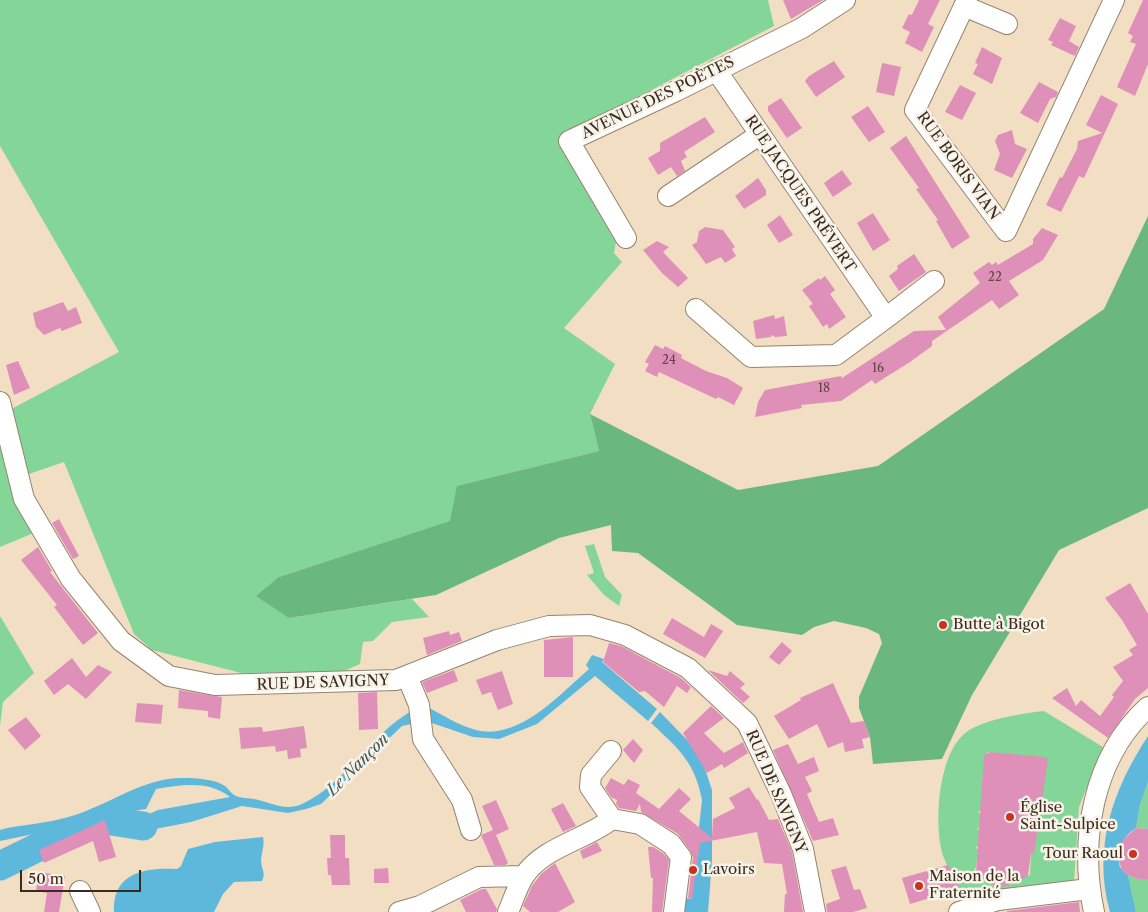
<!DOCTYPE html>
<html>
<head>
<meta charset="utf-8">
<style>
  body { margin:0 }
  #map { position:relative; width:1148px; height:912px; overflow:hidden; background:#f2dec2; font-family:"Libre Caslon Text",serif }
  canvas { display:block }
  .scale { position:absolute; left:20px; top:870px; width:121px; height:22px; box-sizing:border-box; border:2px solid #3b2a1e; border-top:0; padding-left:6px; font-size:15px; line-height:18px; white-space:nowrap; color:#3b2a1e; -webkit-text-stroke:4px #f7f3e8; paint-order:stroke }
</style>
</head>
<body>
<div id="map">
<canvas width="1148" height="912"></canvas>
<div class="scale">50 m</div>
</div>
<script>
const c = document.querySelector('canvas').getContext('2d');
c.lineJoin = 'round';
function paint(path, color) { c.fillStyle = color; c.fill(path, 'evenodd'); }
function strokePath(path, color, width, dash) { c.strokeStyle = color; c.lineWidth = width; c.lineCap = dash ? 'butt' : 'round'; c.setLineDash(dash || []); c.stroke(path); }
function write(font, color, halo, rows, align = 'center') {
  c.font = font + ' "Libre Caslon Text",serif'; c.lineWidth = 5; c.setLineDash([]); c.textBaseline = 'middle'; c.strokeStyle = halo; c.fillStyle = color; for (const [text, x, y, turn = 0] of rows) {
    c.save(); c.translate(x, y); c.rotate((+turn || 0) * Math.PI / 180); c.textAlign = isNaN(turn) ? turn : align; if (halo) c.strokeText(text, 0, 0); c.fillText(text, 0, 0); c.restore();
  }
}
paint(new Path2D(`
  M0,0H768L774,26L563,136L618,231L614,253L622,262L564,328L615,364L590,414L599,451L458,486L451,521L279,577L289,618L412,599L429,617L392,622L373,641L363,642L360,664L342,672L241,673L152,650L134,634L64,462L26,475L36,532L0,547V415L119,352L0,146Z
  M594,544L605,577L622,595L619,606L604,595L587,575L594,573L585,546Z
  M0,616L34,673L3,702L0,726Z
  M1044,711L1103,747L1079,807L1074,882L969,906C961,890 950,874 944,858C933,827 938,756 964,734C980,720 1023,713 1044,711ZM988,752H991V754L1003,755V753L1006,756L1025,757L1026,755L1028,757L1042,759L1045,757L1039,818L1034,834H1037L1033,836L1034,854L1031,853L1030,875L1011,882V885H1009L1008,882L993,881L991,884L989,883L990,880L978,869L974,870L976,867L978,849L975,848L978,846L980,831L977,828H981L982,814L979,813V811H982L984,797L981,795H984L985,782L982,780Z
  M1148,782V829L1136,828L1140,805Z
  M1128,875L1138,879H1148V912H1136Z`), '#83d698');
paint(new Path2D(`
  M1148,216V508L1059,550L972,695L942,759L873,764L870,737L859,708V697L882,643L879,634L866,628L834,621L814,627L802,635L737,625L638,553L612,551L611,525L559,538L436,595L289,618L256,596L279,577L450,521L457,486L599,451L590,414L738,490L878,466L1104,309Z`), '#6ab780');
paint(new Path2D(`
  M592,655L604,659L602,662L657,709L648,721L595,676L537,724L499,739L473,737L426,721L402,726L321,804L306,809L288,813L242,806L191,822L150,830L105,822L104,817L146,819L149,814L158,810L230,797C208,780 182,785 156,789L146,809L103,815L58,829L0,841V830L7,828C31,824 55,822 78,814C113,802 146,777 184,778C196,778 215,779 225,786C229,789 231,794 236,796C241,798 248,798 254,799C271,802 284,812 302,804C350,782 374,725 424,705C441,714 457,725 476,730C519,741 560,694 589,669L586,665Z
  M660,712L690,743L704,766L712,790V861L708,912H684L686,898L691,899L702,800C695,762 678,748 651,723Z
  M1148,736V782L1140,805L1136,828C1122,838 1115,850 1120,867L1128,875L1136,912H1110C1092,848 1113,789 1148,736Z
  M94,821L95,825L39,850L0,871V861L35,848L61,832Z
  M263,837C265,846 261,853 261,862C262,870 266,873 262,881L234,882L223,894L214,912H114C112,872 146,867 177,869L181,866L188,849L215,842Z`), '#5eb8dc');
strokePath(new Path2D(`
  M0,866L57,838L105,820L143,826`), '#5eb8dc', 29);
paint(new Path2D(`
  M783,0H823L791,19Z
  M919,0H940L928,24L934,27L922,52L905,43L910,32L902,28L909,14L912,15Z
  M1143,0H1148V64L1135,96L1117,87L1136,44L1130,42L1133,36L1128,33Z
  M1060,18L1076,26L1069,41L1079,47L1075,56L1051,45L1053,42L1048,40Z
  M982,47L1002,58L992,84L973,74L978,64L975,63Z
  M834,61L845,77L816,97L805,81L809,76Z
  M882,63L901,67L894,96L876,92Z
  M1039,82L1058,92L1056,97L1050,99L1038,123L1020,113Z
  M960,85L976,93L962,120L945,112Z
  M1101,95L1118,104L1084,178L1079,176L1061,212L1046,205L1060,177L1062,178L1077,149L1078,141L1102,133L1086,125Z
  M781,98L802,128L787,138L768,111V106Z
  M868,106L885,132L869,142L851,117Z
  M705,117L715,132L684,152L687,157L681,161L685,171L677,176L671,167L658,175L648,158L660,151V143Z
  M1012,130L1015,144L1027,149L1012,178L994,170L1000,154L995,141L998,135Z
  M906,136L970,237L952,249L936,221L938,220L916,189L919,188L890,148Z
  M842,170L852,184L833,197L824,183Z
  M758,178L766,190V195L744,209L735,196Z
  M873,213L890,240L873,251L857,223Z
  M780,215L793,235L779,243L767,225Z
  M705,227L723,230L735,247L732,249L736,256L725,263L721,257L706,264L692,245L697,242L699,231Z
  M1042,228L1058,235L1043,260L1009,281L1019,295L999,309L992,300L932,341V346L910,362L875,384L872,380L841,401L801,405L802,408L755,417L758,402L765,390L841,376L842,378L914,331L946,330L938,317L980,283L973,273L989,262L992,265L996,262L998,265L1033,244V239Z
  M657,241L669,247L663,252L688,278L678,287L662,273L643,250Z
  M914,254L926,272L899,291L889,276L898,269L897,266Z
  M825,276L835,290L830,294L846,317L829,329L827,324L823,327L809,306L813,304L802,290L819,278L820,280Z
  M63,302L68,311L76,307L82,323L62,331L60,328L44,335L36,327L33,313Z
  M774,315L775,319L784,316L787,336L775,337L772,335L771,337L756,339L753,321Z
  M655,345L663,349L665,346L682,355L681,358L706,371L727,378L743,388L734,405L718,397L716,399L659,372L657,377L645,371L649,364L645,362Z
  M18,361L30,388L14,395L6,365Z
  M59,519L79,556L73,559L52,523Z
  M38,547L52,571L50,572L98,633L83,645L54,607L57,605L21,560Z
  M1130,583L1148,614V688L1135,699L1108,738L1052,698L1067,688L1076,706L1081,700L1100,716L1114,697L1112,695L1123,681L1113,667L1133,655L1129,650L1137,645L1122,620L1105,598Z
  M672,618L704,637L711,624L723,631L705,658L663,634Z
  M449,631L450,635L459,632L462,641L427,655L423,638Z
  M573,637V677H544V640Z
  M782,642L792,651L779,665L769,657Z
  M609,643L621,646L681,678L710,705L691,687L687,693L677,686L664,707L645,691L639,692L603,662Z
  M72,658L86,677L98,665L112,672L86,699L68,684L54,695L44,681Z
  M454,670L458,681L427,693L422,682Z
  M708,670L727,676L730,671L745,684L740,688L750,697L743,703Z
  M502,671L513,704L498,710L491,692L482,695L476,680Z
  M833,683L851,723L864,721L870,737L862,739L864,748L845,752L843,742L828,748L817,724L789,739L774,716L801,700L800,698Z
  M179,690L222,697L220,719L208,717V711L178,708Z
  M377,692L378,729L359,730L358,693Z
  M137,703L163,705L161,724L135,722Z
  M711,706L724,718L704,733L724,753L743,742L748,753L724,768L722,764L707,773L683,733Z
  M26,717L41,736L25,750L8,730Z
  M304,726L307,748L300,749L301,757L288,759L287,750L276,752L275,746L241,749L239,728L262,727L263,732Z
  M633,739L643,750L634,763L623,750Z
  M788,744L798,764L814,757L819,771L805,777L812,791L807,794L819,822L833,818L839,835L813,841L773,750Z
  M990,752L1045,757L1048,759L1034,854L1031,853L1028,876L1007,886L995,887L976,872L984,755Z
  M611,778L624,785L628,779L640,785L636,793L659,809L679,788L691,799L679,811L712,838L713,819L735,808L729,798L749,787L757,800L758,799L769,820L778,819L792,852L803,912H784L785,894H787L782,864L764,863L757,832L700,843L692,899L688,898L693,858L690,850L678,834L641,812L640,804L636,811L619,808L616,804L617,800L611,797L605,788Z
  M496,800L509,829L496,835L508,863L505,865H494L481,835L493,830L482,806Z
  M563,803L576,826L563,832L551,809Z
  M105,820L116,857L99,862L93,841L44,863L39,850Z
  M1136,828L1148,829V879H1138L1128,875L1123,872L1119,862L1121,842Z
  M330,835H345V858H349L350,885H332L331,875H328L327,858H331Z
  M597,842L602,851L583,859L580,851Z
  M648,847H653L663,853L669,860L662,912H652L653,878H651Z
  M555,863L575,902L558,912H530L523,906L532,886L541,874Z
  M948,865L960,889L910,904L902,878Z
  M846,866L854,890L860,889L867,908L853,912H827L826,904L840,899L831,870Z
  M388,868L389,883H374V869Z
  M39,872L65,876L59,912H44L47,893L36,891Z
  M482,889H486L497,909L496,912H466L460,900Z
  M1079,902L1080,912H1007V911Z`), '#df90b9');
const minor = new Path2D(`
  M967,0L915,110L1006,231L1114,0
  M964,6L1007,24
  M668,196L759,135
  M626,238L569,141L676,91L802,28L845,0
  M696,309L751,357L836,355L886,318L716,70
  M886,318L934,281
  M0,402L24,499L71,579L121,641L169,676L215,685L396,680L497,640L549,626L590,625L625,635L688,668L747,723L781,794L803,849L815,912
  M407,676L419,705L423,739L462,800L471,830
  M611,751L591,775L590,787L612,819
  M80,891L90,912
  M399,912L420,906L479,877L524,876
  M508,912C513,901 517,887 524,876C543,847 585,840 612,819L640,824L671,844L681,857L674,912
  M959,912L998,900L1089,889
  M1094,912C1079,841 1092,758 1148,707`);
strokePath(minor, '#968470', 22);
strokePath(minor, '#fff', 20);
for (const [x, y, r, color] of [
  [943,625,5,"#c8321e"],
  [1010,817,5,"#c8321e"],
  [1133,854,5,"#c8321e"],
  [693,870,5,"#c8321e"],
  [919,886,5,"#c8321e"]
]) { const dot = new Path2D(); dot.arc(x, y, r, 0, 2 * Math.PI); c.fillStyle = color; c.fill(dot); strokePath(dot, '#f7f3e8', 2); }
write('12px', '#644445', null, [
  ["22",995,278],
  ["24",669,361],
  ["16",878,369],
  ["18",824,389]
]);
write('15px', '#3b2a1e', '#f7f3e8', [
  ["AVENUE DES POÈTES",658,98,-26],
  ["RUE BORIS VIAN",958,166,54],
  ["RUE JACQUES PRÉVERT",800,194,56],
  ["RUE DE SAVIGNY",323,683,-2],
  ["RUE DE SAVIGNY",776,792,67]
]);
write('15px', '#3b2a1e', '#f7f3e8', [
  ["Butte à Bigot",953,625],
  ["Église",1020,808],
  ["Saint-Sulpice",1020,825],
  ["Tour Raoul",1123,854,"right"],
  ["Lavoirs",703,870],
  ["Maison de la",929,877],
  ["Fraternité",929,894]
], 'left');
write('italic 16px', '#465557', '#f7f3e8', [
  ["Le Nançon",358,765,-45]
]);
</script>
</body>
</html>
